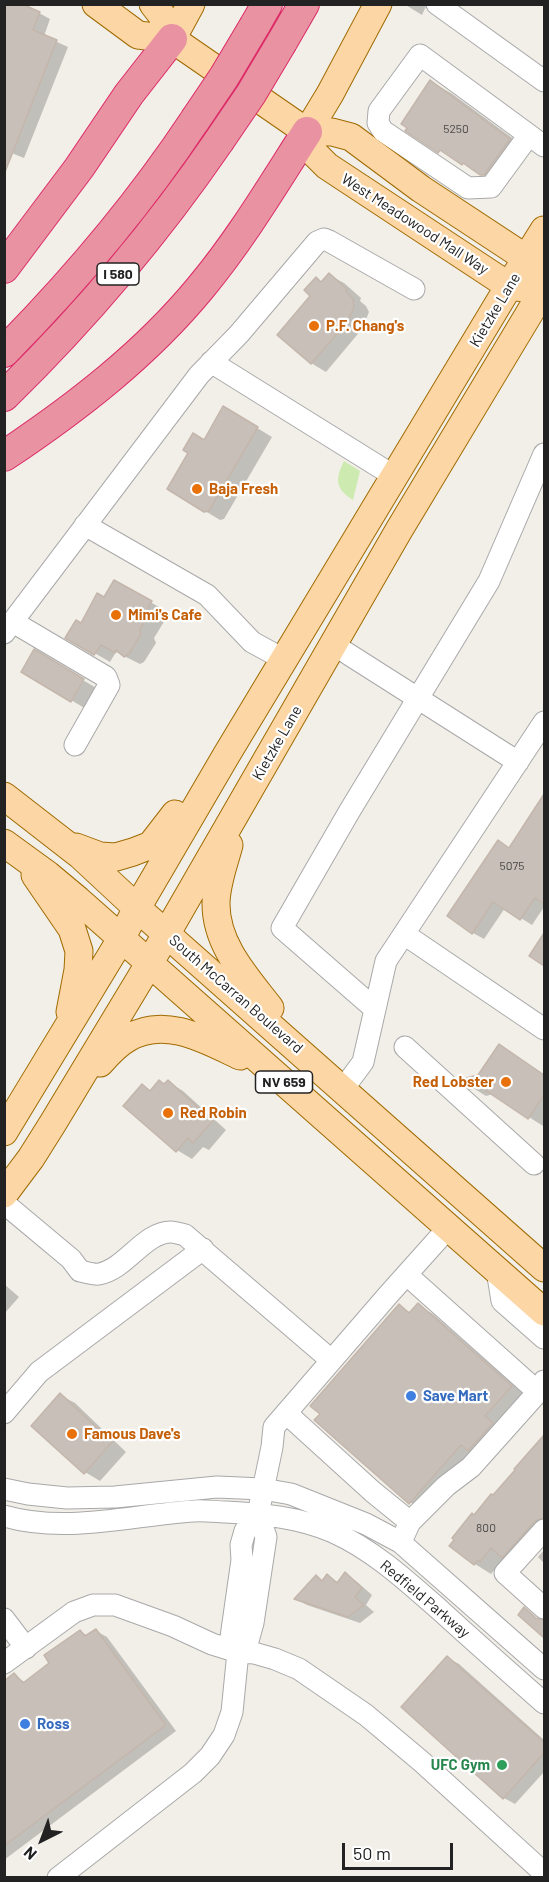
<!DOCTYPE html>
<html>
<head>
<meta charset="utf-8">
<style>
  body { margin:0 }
  #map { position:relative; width:549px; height:1882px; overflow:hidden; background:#f2efe9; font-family:Barlow,sans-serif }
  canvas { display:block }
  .frame { position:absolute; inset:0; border:6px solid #222; pointer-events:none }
  .north { position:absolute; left:12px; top:1810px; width:60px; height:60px; -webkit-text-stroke:4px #fff; paint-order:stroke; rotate:222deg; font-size:16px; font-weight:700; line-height:24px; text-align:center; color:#222 }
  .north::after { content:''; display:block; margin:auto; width:21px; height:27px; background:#222; clip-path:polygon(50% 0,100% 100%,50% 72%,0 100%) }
  .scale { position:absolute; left:342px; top:1843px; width:111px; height:27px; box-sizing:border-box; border:3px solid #222; border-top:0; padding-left:8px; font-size:18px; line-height:21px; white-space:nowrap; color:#222; -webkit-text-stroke:4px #fff; paint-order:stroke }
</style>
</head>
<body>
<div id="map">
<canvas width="549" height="1882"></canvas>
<div class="frame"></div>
<div class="north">N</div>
<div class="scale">50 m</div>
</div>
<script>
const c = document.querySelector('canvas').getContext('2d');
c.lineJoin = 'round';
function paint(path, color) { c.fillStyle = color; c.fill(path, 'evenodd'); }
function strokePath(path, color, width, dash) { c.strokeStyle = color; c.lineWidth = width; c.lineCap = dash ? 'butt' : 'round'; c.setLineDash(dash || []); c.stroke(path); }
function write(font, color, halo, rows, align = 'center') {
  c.font = font + ' Barlow,sans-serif'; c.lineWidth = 4.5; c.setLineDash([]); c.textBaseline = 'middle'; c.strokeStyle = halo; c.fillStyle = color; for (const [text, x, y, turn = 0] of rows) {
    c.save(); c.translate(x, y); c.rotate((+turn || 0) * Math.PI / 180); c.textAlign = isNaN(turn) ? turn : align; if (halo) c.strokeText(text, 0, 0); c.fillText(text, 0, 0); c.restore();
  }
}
paint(new Path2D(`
  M344,461L360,471L353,500C335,489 335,479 344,461Z`), '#cdebb0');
paint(new Path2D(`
  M4,4L39,13L50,19L44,36L68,47L24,158L4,150Z
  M404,4H427L422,15Z
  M431,82L451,93L530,151L505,186H502L461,162L460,163L408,130Z
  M329,275L344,283L361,298L360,301L366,306L369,312L362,329L326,372L311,363L312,296L316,279L322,283Z
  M224,408L272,437L224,519L220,520L169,489L204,442Z
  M115,582L166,611L161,618L165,620L154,638L156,643L144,662L140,664L116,652L110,662L67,637L105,599Z
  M34,651L98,689L86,709L23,671Z
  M544,797V907L532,925L505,908L484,939L473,933L510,849Z
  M500,1046L544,1075L543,1126L493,1094L486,1096L470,1086L479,1077Z
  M160,1082L166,1085L168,1082L183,1091L226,1130L209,1150L203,1147L192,1159L177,1150L143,1086L151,1091Z
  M4,1284L19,1297L4,1314Z
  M418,1305L433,1314L526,1396L425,1511L410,1502L400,1306L411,1313Z
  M60,1395L75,1403L126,1452L100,1481L85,1472Z
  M544,1441V1519L534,1513L532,1516L544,1523L497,1571L495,1569L491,1574L475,1564V1516L538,1444Z
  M544,1550V1563L538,1557Z
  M345,1574L356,1581L372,1595L366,1605L374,1612L360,1623L307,1605L296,1599L316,1577L323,1581L328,1576L339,1583Z
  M80,1631L88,1636L96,1631L107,1637L176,1731L4,1860V1682L14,1675L26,1683L51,1664Z
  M448,1658L459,1664L544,1740V1772L515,1804L504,1798Z`), '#0003');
const building = new Path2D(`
  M4,4H22L40,12L33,30L57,40L5,172Z
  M430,80L510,139L484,175H480L463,163L462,165L440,150L438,153L405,131L407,128L401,124Z
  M329,273L347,289L346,291L353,299L354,307L348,321L311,364L277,335L310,296L304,290L316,277L321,282Z
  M223,406L258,427L209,511L204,512L167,489L188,453L183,450L193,433L204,440Z
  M114,580L152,601L147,609L151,611L140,629L141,634L129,654L124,657L116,650L115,653L101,645L94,655L65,638L76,620L81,623L97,593L104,597Z
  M34,649L84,679L71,702L21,672Z
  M544,794V904L535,898L520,920L493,902L472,934L447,916L498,840L509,848Z
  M544,933V966L529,956Z
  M499,1044L544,1075V1095L528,1119L479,1086L470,1089L468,1087L466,1078L478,1075Z
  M159,1080L164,1084L168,1080L213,1121L193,1143L188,1138L176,1152L123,1106L142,1084L150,1091Z
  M418,1303L512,1386L485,1416L493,1423L468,1451L461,1445L409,1504L314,1420L320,1414L310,1406L399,1304L409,1313Z
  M60,1393L112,1442L84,1474L31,1426Z
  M544,1435V1518L535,1521L502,1558L491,1548L480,1562L478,1560L474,1565L449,1546L454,1540L452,1538L472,1513L474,1515L491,1494L493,1495L515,1470L514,1469Z
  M345,1572L362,1588L355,1597L364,1605L348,1617L294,1599L316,1575L322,1581L327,1574L337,1583Z
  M524,1607L536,1618L544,1620V1638L518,1615Z
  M96,1629L166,1725L4,1846V1681L14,1673L23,1683L49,1663L44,1655L80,1630L85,1636Z
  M447,1656L544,1742V1753L503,1799L401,1707Z`);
paint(building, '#c7bfb8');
strokePath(building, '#c4b6ab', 1.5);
const minor = new Path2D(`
  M437,4L544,81
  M529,135L491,187L468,188L383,131L378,123L379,111L420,55L529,135L544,146
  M211,362L394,476
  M85,525L207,595L252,642L285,660
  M13,622L106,677L109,685L75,745
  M4,633L199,375L239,334L317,242L324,239L329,241L414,289
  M334,645L518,762
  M404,934L544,1029
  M375,1009L282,928L349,812L489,581L544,454
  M405,1047L534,1164
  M343,1089L363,1062L386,961L544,722
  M4,1203L71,1259L80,1271C86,1272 93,1275 99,1274C126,1269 144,1232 171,1232C175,1232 181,1234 185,1235L331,1360
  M497,1270L502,1301L544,1338
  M407,1275L538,1392
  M4,1413L39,1372L203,1249
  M286,1413L373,1492L410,1522L404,1535
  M4,1489L28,1494L67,1498L115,1497L217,1487L263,1489L291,1494L366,1524L400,1542L544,1669
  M4,1516C67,1534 131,1515 194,1511C204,1510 215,1512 226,1512C262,1514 299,1517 333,1532C375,1551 408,1582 442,1612C476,1643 510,1673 544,1703
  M410,1522L446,1486L471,1467L538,1392L544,1381
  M544,1530L505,1573L544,1608
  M4,1619L26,1648
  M238,1652L248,1641L253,1623L266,1537L258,1514
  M4,1663L74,1612L93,1605H115L173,1626L212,1644L238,1652L254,1653L275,1659L299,1669L366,1715L422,1762L544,1873
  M58,1878L193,1773L210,1756L224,1735L232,1712L238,1652L231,1637L242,1560L241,1545L245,1531L258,1514L272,1447L274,1427L389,1294L449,1227`);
const major = new Path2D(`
  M96,4L138,35L172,39L307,132H332L351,137L421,189L544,270
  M153,4L163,17L172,39
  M172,39L191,4
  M307,132L312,151L327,166L509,286L525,288
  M307,132L330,94L378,4
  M4,796L80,855L137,908L544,1268
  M4,843L48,875L78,900L544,1312
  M229,845C224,864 216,884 216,904C216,945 246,977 270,1008
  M76,847L100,856L116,857L133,852L151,845L175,814
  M35,875L72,929L79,951L78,970L70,1012
  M100,1063C108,1054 117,1044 128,1038C165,1016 206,1040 240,1056
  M4,1132L121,939L137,908L227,754L509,286L544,230
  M4,1194L31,1158L53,1123L149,964L399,530L544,289`);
const highway = new Path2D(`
  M255,25L267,4
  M282,42L304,4
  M4,268L79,168L129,94L172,39
  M4,352C74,281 140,203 195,120
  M4,396C84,318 156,233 219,141
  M4,456C76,408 146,354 201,287C241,239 273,185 307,132`);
strokePath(minor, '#a9a9a9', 23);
strokePath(major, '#a06b00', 29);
strokePath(highway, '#dc2a67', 32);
strokePath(minor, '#fff', 21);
strokePath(major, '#fcd6a4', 27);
strokePath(highway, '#e892a2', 30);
const highwayBridge = new Path2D(`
  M195,120L224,77L255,25
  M219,141L251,94L282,42`);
strokePath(highwayBridge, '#dc2a67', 32, []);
strokePath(highwayBridge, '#e892a2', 30);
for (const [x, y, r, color] of [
  [314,326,6,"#e8710a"],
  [197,489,6,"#e8710a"],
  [116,615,6,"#e8710a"],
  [506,1082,6,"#e8710a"],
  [168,1113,6,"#e8710a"],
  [411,1396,6,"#3f7fe0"],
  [72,1434,6,"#e8710a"],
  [25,1724,6,"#3f7fe0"],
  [502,1765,6,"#2e9e5b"]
]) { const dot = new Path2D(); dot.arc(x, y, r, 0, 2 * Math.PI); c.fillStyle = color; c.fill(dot); strokePath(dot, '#fff', 2); }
write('12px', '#4b4948', null, [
  ["5250",456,129],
  ["5075",512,866],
  ["800",486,1528]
]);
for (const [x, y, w] of [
  [118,274,42],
  [284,1082,57]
]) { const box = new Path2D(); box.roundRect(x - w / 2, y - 11, w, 22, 4.5); c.fillStyle = '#fff'; c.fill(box); strokePath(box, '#222', 1.5); }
write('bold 14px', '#222', null, [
  ["I 580",118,274],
  ["NV 659",284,1082]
]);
write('15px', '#222', '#fff', [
  ["West Meadowood Mall Way",415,224,33],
  ["Kietzke Lane",495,310,-59],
  ["Kietzke Lane",277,743,-60],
  ["South McCarran Boulevard",236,994,41],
  ["Redfield Parkway",425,1599,40]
]);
write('bold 15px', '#c56008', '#fff', [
  ["P.F. Chang's",326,326],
  ["Baja Fresh",209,489],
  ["Mimi's Cafe",128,615],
  ["Red Lobster",494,1082,"right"],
  ["Red Robin",180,1113],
  ["Famous Dave's",84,1434]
], 'left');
write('bold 15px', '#366cbe', '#fff', [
  ["Save Mart",423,1396],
  ["Ross",37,1724]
], 'left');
write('bold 15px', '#27864d', '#fff', [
  ["UFC Gym",490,1765]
], 'right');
</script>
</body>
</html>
